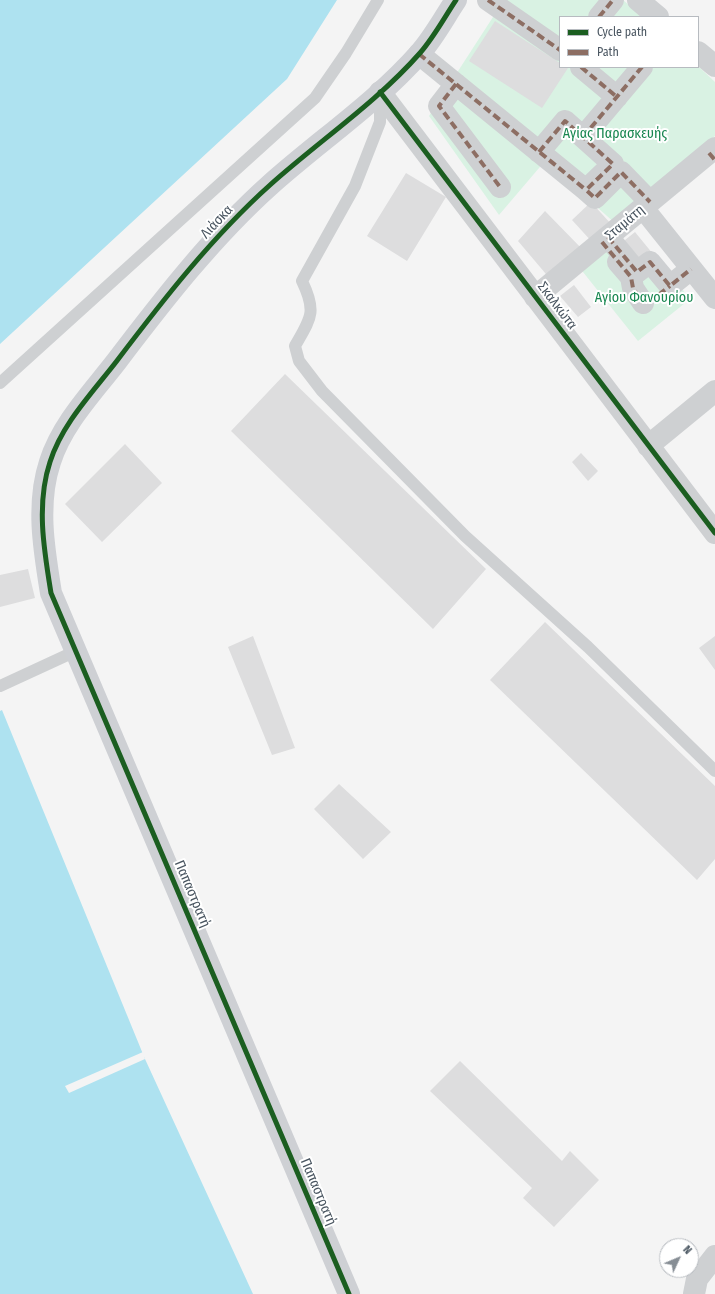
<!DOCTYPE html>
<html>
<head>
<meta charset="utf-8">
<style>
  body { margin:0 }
  #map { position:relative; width:715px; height:1294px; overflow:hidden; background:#f4f4f4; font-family:"Fira Sans Condensed",sans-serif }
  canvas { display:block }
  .legend { position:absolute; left:559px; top:16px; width:140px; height:52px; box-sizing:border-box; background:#fff; border:1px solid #b7bbc0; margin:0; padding:5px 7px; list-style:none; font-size:12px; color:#4a5661 }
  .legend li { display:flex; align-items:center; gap:8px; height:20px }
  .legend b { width:20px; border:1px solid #b7bbc0 }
  .north { position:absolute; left:659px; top:1238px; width:40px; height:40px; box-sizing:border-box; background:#fff; border:1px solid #b7bbc0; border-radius:50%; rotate:46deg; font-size:11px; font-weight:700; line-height:16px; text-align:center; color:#4a5661 }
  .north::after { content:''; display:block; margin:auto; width:14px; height:18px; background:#868d94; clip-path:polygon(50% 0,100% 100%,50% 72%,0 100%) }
</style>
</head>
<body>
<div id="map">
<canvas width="715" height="1294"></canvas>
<ul class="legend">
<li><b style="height:5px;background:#1b5e20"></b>Cycle path</li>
<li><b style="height:5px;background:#8d6e63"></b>Path</li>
</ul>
<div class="north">N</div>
</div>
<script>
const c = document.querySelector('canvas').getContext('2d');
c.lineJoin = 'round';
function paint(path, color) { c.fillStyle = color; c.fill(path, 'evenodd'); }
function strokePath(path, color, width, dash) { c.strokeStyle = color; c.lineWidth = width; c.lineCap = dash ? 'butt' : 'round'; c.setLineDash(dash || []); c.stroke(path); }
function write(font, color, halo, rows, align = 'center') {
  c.font = font + ' "Fira Sans Condensed",sans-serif'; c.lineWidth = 4; c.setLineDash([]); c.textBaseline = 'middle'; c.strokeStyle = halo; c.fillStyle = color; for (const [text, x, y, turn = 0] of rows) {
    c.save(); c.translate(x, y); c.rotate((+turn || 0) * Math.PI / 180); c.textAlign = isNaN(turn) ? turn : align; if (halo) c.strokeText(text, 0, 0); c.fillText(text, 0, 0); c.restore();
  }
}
paint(new Path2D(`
  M504,0H623L643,17H560V67L698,66L715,82V136L616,224L545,161L499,215L429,116Z
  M614,240L655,255L690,299L638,341L579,267Z`), '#d9f2e3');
paint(new Path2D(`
  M0,0H337L287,79L0,344Z
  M2,710L145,1059L253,1294H0V711Z`), '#aee2f0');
paint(new Path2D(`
  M143,1052L145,1059L69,1093L65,1086Z`), '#f4f4f4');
paint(new Path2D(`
  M495,21L560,63V67L568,68L542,108L469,61Z
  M406,173L446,197L407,261L367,236Z
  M591,202L612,225L593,243L572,220Z
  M545,211L584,251L551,280L518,241Z
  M635,232L653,254L638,266L620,244Z
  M574,285L591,307L578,317L560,296Z
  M285,374L486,569L433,629L231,431Z
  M125,444L162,483L102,542L65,504Z
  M581,453L598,471L588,481L572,462Z
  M28,569L35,598L0,607V575Z
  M545,622L715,786V859L697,880L490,680Z
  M253,636L295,748L272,755L228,647Z
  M715,636V670L699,648Z
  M339,784L391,832L363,859L314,809Z
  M460,1061L562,1161L570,1151L599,1180L554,1227L523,1198L532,1188L430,1091Z`), '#ddddde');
strokePath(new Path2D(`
  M380,94V122L355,186L302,281C317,312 311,318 295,346L299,361L322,391L465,536L588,647L715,771
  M0,383L315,98L346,53L378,0
  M0,686L76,651`), '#ced0d2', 12);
strokePath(new Path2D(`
  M488,0L560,50
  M638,0L658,17
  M599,17L613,0
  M698,52L715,66
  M419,54L586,190
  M581,67L617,97
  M456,84L439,106L500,187
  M380,92L715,533
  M583,137L642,67
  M539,152L565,121L613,164L586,190L595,198L621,172L650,202
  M643,208L715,298
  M608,237L637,272L650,262L670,286L691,269
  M618,262L631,277L633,288L643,303
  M535,297L715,148
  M648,446L715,391
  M694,1294L697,1279L715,1256`), '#ced0d2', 22);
strokePath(new Path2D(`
  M349,1294L51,593C44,550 36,504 50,462C62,424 92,393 116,362C163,300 212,237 270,185C319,141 376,103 420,53C434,37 444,18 456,0`), '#ced0d4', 22);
strokePath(new Path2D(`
  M488,0L560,50
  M599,17L613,0
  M419,54L586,190
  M581,67L617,97
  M456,84L439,106L500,187
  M583,137L642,67
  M539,152L565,121L613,164L586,190L595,198L621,172L650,202
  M709,153L715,160
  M608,237L637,272L650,262L670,286L691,269
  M602,242L631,277L633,288L643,303
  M649,302L670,286`), '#8d6e63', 4, [8, 4]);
strokePath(new Path2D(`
  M380,92L715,533
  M349,1294L51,593C44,550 36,504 50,462C62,424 92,393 116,362C163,300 212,237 270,185C319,141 376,103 420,53C434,37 444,18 456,0`), '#1b5e20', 5);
write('14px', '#17864f', '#fff', [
  ["Αγίας Παρασκευής",615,134],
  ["Αγίου Φανουρίου",644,298]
]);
write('14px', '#4a5661', '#fff', [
  ["Λιάσκα",217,222,-47],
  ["Σταμάτη",625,223,-40],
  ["Σκαλκώτα",557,306,53],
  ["Παπαστρατή",192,894,67],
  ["Παπαστρατή",318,1192,67]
]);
</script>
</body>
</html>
